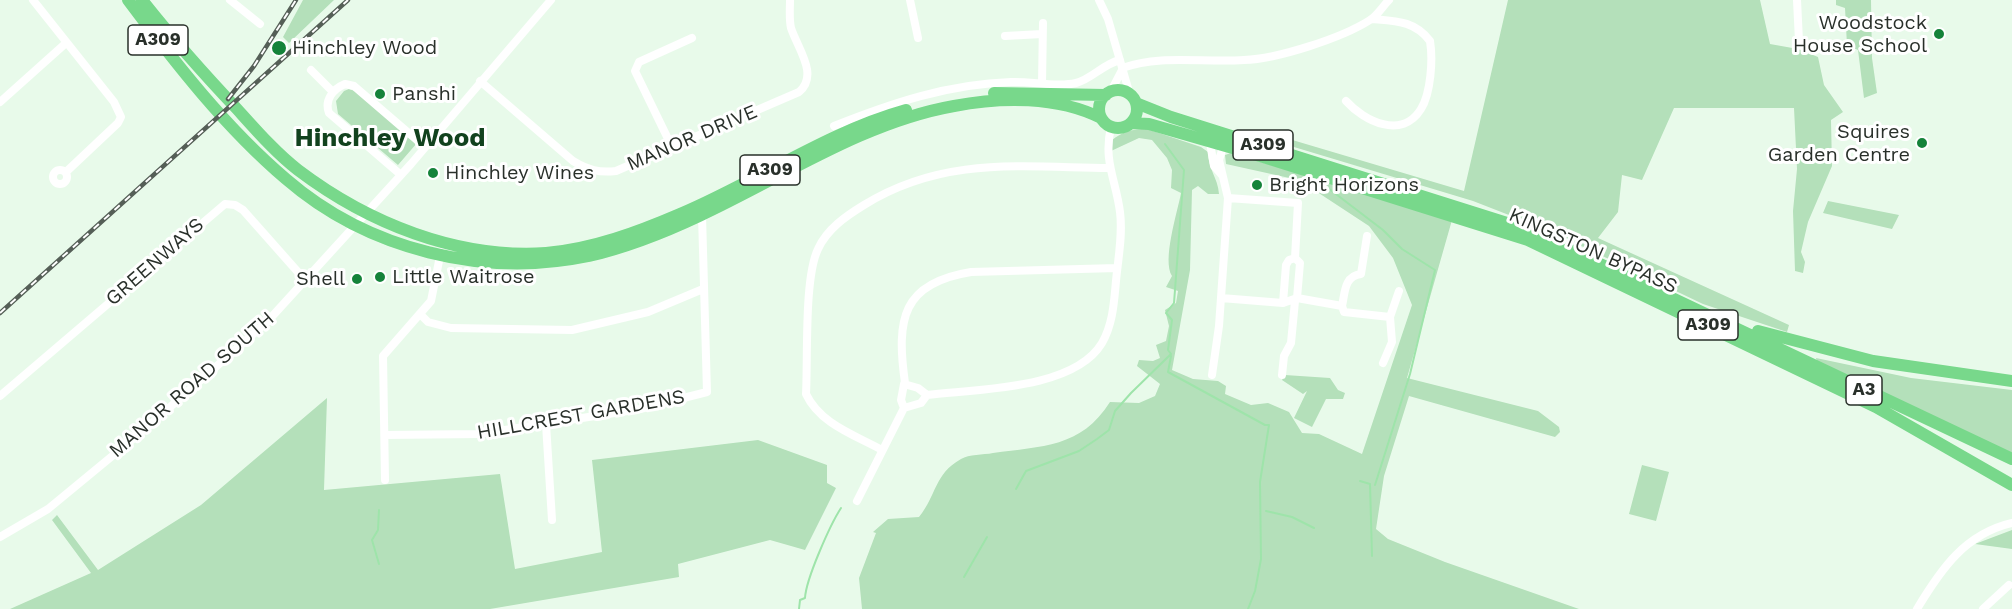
<!DOCTYPE html>
<html>
<head>
<meta charset="utf-8">
<style>
  body { margin:0 }
  canvas { display:block; background:#e8faea }
</style>
</head>
<body>
<canvas width="2012" height="609"></canvas>
<script>
const c = document.querySelector('canvas').getContext('2d');
c.lineJoin = 'round';
function paint(path, color) { c.fillStyle = color; c.fill(path, 'evenodd'); }
function strokePath(path, color, width, dash) { c.strokeStyle = color; c.lineWidth = width; c.lineCap = dash ? 'butt' : 'round'; c.setLineDash(dash || []); c.stroke(path); }
function write(font, color, halo, rows, align = 'center') {
  c.font = font + ' "Work Sans",sans-serif'; c.lineWidth = 6; c.setLineDash([]); c.textBaseline = 'middle'; c.strokeStyle = halo; c.fillStyle = color; for (const [text, x, y, turn = 0] of rows) {
    c.save(); c.translate(x, y); c.rotate((+turn || 0) * Math.PI / 180); c.textAlign = isNaN(turn) ? turn : align; if (halo) c.strokeText(text, 0, 0); c.fillText(text, 0, 0); c.restore();
  }
}
paint(new Path2D(`
  M303,0H334L289,43L283,37Z
  M1508,0H1760L1770,44L1798,49L1818,57L1824,85L1843,112L1831,120L1832,166L1808,222L1801,252L1805,262L1803,273L1795,271L1793,211L1797,169L1794,108H1674L1642,180L1622,175L1618,212L1598,238L1789,325L1787,332L1703,304L1550,231L1473,201L1294,147L1289,139L1464,191Z
  M1836,0H1871L1872,58L1877,93L1864,98L1858,50L1847,45L1845,8L1836,5Z
  M349,89L355,91L417,143L398,165L338,114L336,101L344,91Z
  M1147,129L1201,147L1208,152C1208,169 1218,178 1219,194H1208L1198,186L1192,190L1190,270L1172,370L1193,379L1218,381L1226,386L1225,394L1251,405L1268,403L1289,412L1302,433L1319,434L1362,454L1412,305L1393,258L1369,226L1305,184L1303,181L1226,164L1225,155L1231,153L1452,220L1407,378L1538,411L1559,427L1560,432L1555,437L1409,396L1384,476L1376,529L1388,539L1445,562L1579,609H862L859,578L876,533L873,532L888,519L919,517C937,495 934,474 961,459C969,454 983,455 993,453C1042,446 1081,448 1110,402L1139,403L1155,396L1160,384L1137,366L1139,360L1153,361L1160,358L1156,345L1166,341L1169,326L1165,310L1176,303L1178,291L1166,287L1172,276C1162,260 1177,214 1181,193L1171,188L1172,170L1167,158L1152,140L1139,138L1111,151V141C1123,131 1132,129 1147,129Z
  M1828,201L1899,215L1892,229L1823,213Z
  M1816,358L1911,378L2012,390V453L1817,362Z
  M1285,375L1330,378L1338,390L1345,393L1343,399H1326L1312,427L1294,418L1307,391L1303,394L1282,380Z
  M327,398L324,490L500,474L515,569L602,552L592,460L758,440L827,465V483L836,488L805,550L770,540L678,564L679,577L490,609H10L91,573L52,520L57,515L98,570L201,505Z
  M1642,465L1669,472L1656,521L1629,514Z
  M2012,530V549L1975,544Z`), '#b4e0ba');
strokePath(new Path2D(`
  M1328,188L1383,230L1402,249L1435,270L1410,374L1375,485
  M1171,356L1168,372L1265,425H1269L1260,482L1261,559L1255,591L1248,609
  M1360,481L1370,484L1372,556
  M1016,489L1026,471L1079,451L1097,439L1109,430L1115,411L1131,393L1171,354L1168,350L1172,320L1166,313L1174,303L1184,170L1165,144
  M1266,511L1292,517L1314,528
  M379,564L372,540L378,530L379,510
  M964,577L987,537
  M799,609L800,600L805,598C806,579 830,525 841,508`), '#9ee4aa', 2);
strokePath(new Path2D(`
  M33,0L114,102L121,117L118,123L66,172
  M230,0L260,24
  M910,0L918,38
  M1099,0L1108,19L1130,95
  M1797,0L1799,41
  M1005,36L1042,34
  M1122,68C1162,54 1202,63 1244,60C1277,59 1342,38 1370,20C1377,16 1383,6 1389,0
  M311,70L333,92
  M480,81L573,161C588,170 599,173 616,171L799,92C819,75 798,49 791,28C789,20 790,9 790,0
  M1042,83L1043,23
  M1111,91L1122,70
  M1346,101C1364,121 1402,140 1421,109C1431,93 1433,59 1430,41C1415,21 1396,21 1373,19
  M0,102L66,43
  M834,126C892,103 948,84 1011,82C1032,81 1056,88 1076,83C1092,79 1103,64 1120,60
  M1210,143L1214,166L1222,175
  M1224,144L1219,160L1228,198L1298,203L1295,258L1289,260L1286,265L1283,303
  M672,147L635,71L639,62L692,38
  M53 177a7 7 0 1 1 14 0a7 7 0 1 1-14 0Z
  M401,175L329,113C324,100 333,89 345,84L354,86L425,147
  M1295,258L1300,263L1297,298
  M1221,298L1283,303L1297,298L1342,306C1345,293 1344,276 1361,274L1367,236
  M1342,306L1344,312L1390,317L1399,291
  M421,315L428,322L451,328L572,330L648,312L703,289
  M1383,363L1392,342L1390,317
  M1212,375L1219,326L1228,198
  M1282,375L1284,356L1291,343L1295,301
  M905,383C896,319 902,283 971,272L1117,268
  M927,395C976,389 1074,390 1102,343C1113,324 1114,302 1116,281C1118,259 1123,235 1120,212C1116,180 1103,161 1111,127
  M0,396L225,204L235,205L243,210L305,280
  M546,424L552,520
  M385,435L479,434L640,409L707,392L702,215
  M882,450C855,435 820,424 806,394C808,358 804,278 818,249C827,229 846,216 864,205C943,156 1021,167 1108,168
  M385,480L383,356L431,301L441,251
  M857,501L904,408L901,400L904,384L918,388L927,395L921,403L904,408
  M0,537L48,509L145,429L267,322L411,164L551,0
  M1917,609C1941,569 1965,534 2012,523
  M1983,609L2009,585`), '#fff', 8);
strokePath(new Path2D(`
  M128,0C176,64 226,128 286,179C368,250 484,278 589,256C627,247 663,233 699,216C781,178 863,122 954,106C1001,97 1057,96 1101,118
  M142,0C172,38 204,74 237,109C256,130 276,153 298,170C368,223 457,259 546,253C593,249 638,232 680,214C756,182 827,132 906,110
  M1099 109a19 19 0 1 1 38 0a19 19 0 1 1-38 0Z
  M994,93L1106,95
  M1136,103L1171,117L1526,229L2012,459
  M1131,123L1149,124L1257,155L1528,240L1876,407L2012,485
  M1758,331L1873,361L2012,381`), '#78d88b', 12);
const rail = new Path2D(`
  M228,99L254,66L296,0
  M0,313L348,0`);
strokePath(rail, '#555f57', 4.5);
strokePath(rail, '#fff', 2, [7]);
for (const [x, y, r, color] of [
  [1939,34,6,"#15833a"],
  [279,48,8,"#15833a"],
  [380,94,6,"#15833a"],
  [1922,143,6,"#15833a"],
  [433,173,6,"#15833a"],
  [1257,185,6,"#15833a"],
  [380,277,6,"#15833a"],
  [357,279,6,"#15833a"]
]) { const dot = new Path2D(); dot.arc(x, y, r, 0, 2 * Math.PI); c.fillStyle = color; c.fill(dot); strokePath(dot, '#fff', 2); }
for (const [x, y, w] of [
  [158,40,60],
  [1263,145,60],
  [770,170,60],
  [1708,325,60],
  [1864,390,36]
]) { const box = new Path2D(); box.roundRect(x - w / 2, y - 15, w, 30, 4.5); c.fillStyle = '#fff'; c.fill(box); strokePath(box, '#29302a', 1.5); }
write('bold 18px', '#29302a', null, [
  ["A309",158,40],
  ["A309",1263,145],
  ["A309",770,170],
  ["A309",1708,325],
  ["A3",1864,390]
]);
write('20px', '#29302a', '#fff', [
  ["Woodstock",1927,23,"right"],
  ["House School",1927,46,"right"],
  ["Hinchley Wood",292,48],
  ["Panshi",392,94],
  ["Squires",1910,132,"right"],
  ["Garden Centre",1910,155,"right"],
  ["Hinchley Wines",445,173],
  ["Bright Horizons",1269,185],
  ["Little Waitrose",392,277],
  ["Shell",345,279,"right"]
], 'left');
write('20px', '#29302a', '#fff', [
  ["MANOR DRIVE",692,138,-23],
  ["KINGSTON BYPASS",1593,251,24],
  ["GREENWAYS",155,262,-41],
  ["MANOR ROAD SOUTH",192,385,-41],
  ["HILLCREST GARDENS",581,415,-10]
]);
write('bold 26px', '#12421e', '#fff', [
  ["Hinchley Wood",390,138]
]);
</script>
</body>
</html>
